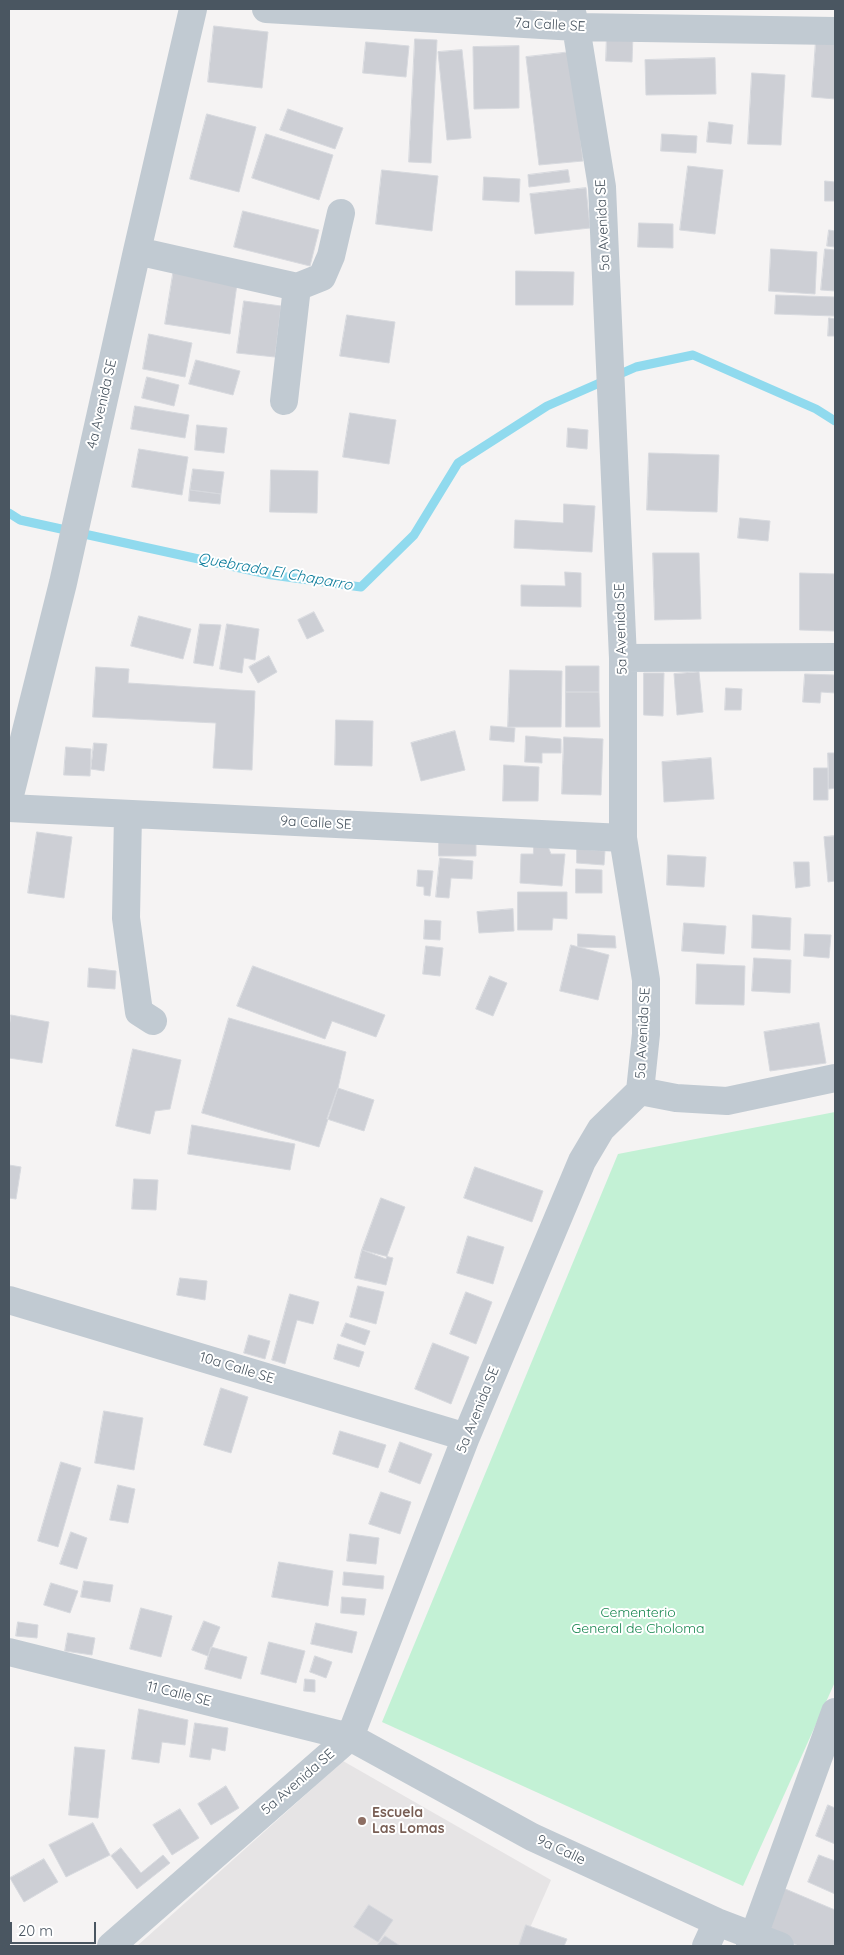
<!DOCTYPE html>
<html>
<head>
<meta charset="utf-8">
<style>
  body { margin:0 }
  #map { position:relative; width:844px; height:1955px; overflow:hidden; background:#f5f3f3; font-family:Quicksand,sans-serif }
  canvas { display:block }
  .frame { position:absolute; inset:0; border:10px solid #4a5661; pointer-events:none }
  .scale { position:absolute; left:10px; top:1922px; width:86px; height:22px; box-sizing:border-box; border:2px solid #4a5661; border-top:0; padding-left:6px; font-size:15px; line-height:18px; white-space:nowrap; color:#4a5661; -webkit-text-stroke:4px #fff; paint-order:stroke }
</style>
</head>
<body>
<div id="map">
<canvas width="844" height="1955"></canvas>
<div class="frame"></div>
<div class="scale">20 m</div>
</div>
<script>
const c = document.querySelector('canvas').getContext('2d');
c.lineJoin = 'round';
function paint(path, color) { c.fillStyle = color; c.fill(path, 'evenodd'); }
function strokePath(path, color, width, dash) { c.strokeStyle = color; c.lineWidth = width; c.lineCap = dash ? 'butt' : 'round'; c.setLineDash(dash || []); c.stroke(path); }
function write(font, color, halo, rows, align = 'center') {
  c.font = font + ' Quicksand,sans-serif'; c.lineWidth = 4; c.setLineDash([]); c.textBaseline = 'middle'; c.strokeStyle = halo; c.fillStyle = color; for (const [text, x, y, turn = 0] of rows) {
    c.save(); c.translate(x, y); c.rotate((+turn || 0) * Math.PI / 180); c.textAlign = isNaN(turn) ? turn : align; if (halo) c.strokeText(text, 0, 0); c.fillText(text, 0, 0); c.restore();
  }
}
paint(new Path2D(`
  M343,1761L551,1880L522,1946H137Z`), '#e6e4e5');
paint(new Path2D(`
  M835,1112V1682L743,1886L382,1722L618,1154Z`), '#c3f1d5');
strokePath(new Path2D(`
  M9,513L20,520L272,575L361,587L414,535L458,463L547,406L636,367L693,355L816,409L835,421`), '#90daee', 9);
const building = new Path2D(`
  M214,26L268,32L262,88L208,82Z
  M607,34L633,35L632,62L606,61Z
  M415,39L437,40L431,163L409,162Z
  M816,40L835,41V99L812,97Z
  M366,42L409,46L406,77L363,73Z
  M519,46V108L474,109L473,47Z
  M462,50L471,138L447,140L438,52Z
  M571,52L583,161L539,165L526,57Z
  M715,58L716,94L646,95L645,60Z
  M752,73L785,75L781,145L748,144Z
  M288,109L343,128L335,149L280,130Z
  M207,114L256,127L239,192L190,179Z
  M709,122L733,125L731,144L707,142Z
  M266,134L333,155L319,200L252,178Z
  M662,134L697,136L696,153L661,151Z
  M688,166L723,170L715,234L680,230Z
  M382,170L438,176L432,231L376,224Z
  M568,170L570,182L529,187L528,175Z
  M484,177L520,179L519,202L483,200Z
  M825,181L835,182V201H825Z
  M586,188L590,228L535,234L530,194Z
  M243,211L319,230L310,266L234,247Z
  M639,223L673,224V248L638,247Z
  M829,230L835,231V247L827,246Z
  M771,249L817,252L815,294L769,291Z
  M825,249L835,250V291L821,290Z
  M174,268L238,277L230,334L165,324Z
  M516,271L574,272L573,305H516Z
  M776,295L835,297V316L775,314Z
  M244,301L281,306L275,357L237,353Z
  M347,315L395,322L389,363L340,356Z
  M829,318L835,319V336H828Z
  M149,334L192,343L185,377L143,369Z
  M196,360L240,371L233,395L189,384Z
  M147,377L179,385L174,406L142,398Z
  M135,406L189,415L185,438L131,429Z
  M350,413L396,420L389,464L343,457Z
  M197,425L227,428L224,453L195,450Z
  M568,428L588,430L587,449L567,447Z
  M139,449L188,457L182,495L132,487Z
  M649,453L719,455L717,512L647,510Z
  M193,469L224,472L221,494L190,490Z
  M271,470L318,471L317,513L270,512Z
  M190,490L221,494L220,504L189,501Z
  M564,504L595,506L592,552L514,548L515,520L563,523Z
  M740,518L770,521L768,541L738,538Z
  M653,553H699L701,619L655,620Z
  M565,572L581,573V607L521,606V585L565,586Z
  M800,573L835,574V631L800,630Z
  M314,612L324,631L307,639L298,620Z
  M139,616L191,629L183,659L131,646Z
  M200,624L221,625L213,666L194,663Z
  M227,624L259,629L255,660L244,658L242,673L220,669Z
  M269,656L277,672L258,683L249,667Z
  M566,666H599V692H566Z
  M96,667L129,669L128,683L255,691L252,770L213,768L216,723L93,717Z
  M510,670L562,671L561,727H508Z
  M699,672L703,712L677,715L674,674Z
  M644,673H664L663,716L644,715Z
  M805,674L835,675V693L821,692L820,703L803,702Z
  M726,688L742,689L741,710H725Z
  M566,692H599L600,727H566Z
  M336,720L373,721L372,766L335,765Z
  M491,726L515,728L514,742L490,740Z
  M455,731L465,770L421,781L411,743Z
  M526,736L561,739V753H542V763L525,762Z
  M564,737L603,739L601,795L562,794Z
  M94,743L107,744L104,771L91,769Z
  M66,747L91,749L90,776L64,775Z
  M828,753H835V788L829,789Z
  M711,758L714,799L664,802L662,762Z
  M504,765L539,767L538,801H503Z
  M814,768H828V800H814Z
  M37,832L72,837L64,898L28,893Z
  M835,836V881L828,882L824,837Z
  M439,838H476V856H439Z
  M534,843L547,844L551,854H565L562,886L520,883L521,854H533Z
  M577,849L605,851L604,865L577,863Z
  M668,855L706,857L704,887L667,885Z
  M440,858L473,861L472,879L451,878L449,898L436,897Z
  M794,862H809L810,886L796,888Z
  M576,869L602,870V893H576Z
  M418,870L433,871L430,896L424,895V887L417,886Z
  M518,892H567V919L553,918L552,930H518Z
  M513,909L514,931L479,933L477,912Z
  M753,915L791,918L790,950L752,948Z
  M425,920L441,921L440,940L424,939Z
  M684,923L726,926L724,954L682,951Z
  M578,934L615,936L616,948L578,947Z
  M805,934L831,935L829,958L804,956Z
  M571,945L609,955L598,1000L560,991Z
  M426,946L443,948L440,976L423,974Z
  M754,958L791,960L790,993L752,991Z
  M697,964L745,966L744,1005L696,1004Z
  M253,966L385,1015L376,1037L332,1021L325,1039L237,1006Z
  M89,968L116,971L115,989L88,987Z
  M490,976L507,983L493,1016L476,1009Z
  M11,1015L49,1022L42,1063L9,1058V1029Z
  M229,1018L346,1052L338,1088L319,1147L202,1113Z
  M819,1023L826,1063L770,1071L764,1032Z
  M133,1049L181,1060L170,1109L155,1111L150,1134L116,1126Z
  M338,1088L374,1100L364,1131L327,1119Z
  M192,1125L295,1144L290,1170L188,1154Z
  M9,1165L21,1167L16,1199L9,1198Z
  M475,1167L543,1191L532,1222L464,1198Z
  M134,1179L158,1180L156,1210L132,1209Z
  M381,1198L405,1207L386,1259L362,1250Z
  M468,1236L504,1247L493,1284L457,1273Z
  M362,1250L393,1258L386,1285L355,1278Z
  M180,1278L207,1281L205,1300L177,1295Z
  M358,1286L384,1292L376,1324L350,1317Z
  M466,1292L492,1302L476,1344L450,1334Z
  M290,1294L319,1302L313,1324L297,1320L285,1364L272,1360Z
  M346,1323L370,1331L365,1345L341,1336Z
  M249,1335L270,1341L265,1359L244,1353Z
  M433,1343L469,1357L451,1404L415,1389Z
  M338,1344L364,1352L359,1367L334,1359Z
  M221,1388L248,1397L231,1453L204,1445Z
  M104,1411L143,1418L134,1470L95,1463Z
  M340,1431L386,1445L378,1468L333,1454Z
  M400,1442L432,1454L420,1484L389,1472Z
  M61,1462L81,1468L58,1547L38,1541Z
  M118,1485L135,1489L128,1523L110,1520Z
  M381,1492L411,1502L400,1534L369,1524Z
  M71,1532L87,1538L77,1569L60,1564Z
  M350,1534L379,1538L376,1564L347,1561Z
  M279,1562L333,1571L328,1606L272,1597Z
  M344,1572L384,1576L383,1589L343,1585Z
  M84,1581L113,1585L110,1602L81,1597Z
  M51,1583L78,1591L70,1613L44,1605Z
  M342,1597L366,1599L364,1615L341,1613Z
  M141,1608L172,1616L161,1657L130,1649Z
  M204,1621L220,1627L208,1656L192,1650Z
  M18,1622L38,1625L37,1638L16,1636Z
  M316,1623L357,1632L352,1653L311,1644Z
  M68,1633L95,1638L92,1655L65,1651Z
  M269,1642L305,1651L296,1683L261,1674Z
  M211,1647L247,1657L241,1679L205,1669Z
  M315,1656L332,1662L326,1678L310,1672Z
  M305,1679L315,1680V1692L304,1691Z
  M139,1709L188,1720L185,1745L162,1742L159,1763L132,1759Z
  M195,1723L228,1728L225,1751L212,1748L210,1760L190,1757Z
  M75,1747L105,1750L98,1818L69,1815Z
  M226,1786L239,1808L211,1825L198,1804Z
  M828,1805L835,1808V1844L816,1836Z
  M180,1809L199,1838L172,1855L153,1825Z
  M93,1823L110,1855L66,1877L49,1845Z
  M121,1848L141,1873L163,1855L170,1863L137,1889L111,1856Z
  M819,1855L835,1861V1894L808,1882Z
  M44,1859L58,1882L24,1902L10,1878Z
  M783,1888L835,1910V1946H799L764,1932Z
  M369,1905L393,1920L378,1942L354,1927Z
  M526,1925L567,1939L564,1946H519Z
  M385,1936L400,1946H377Z`);
paint(building, '#cdcfd5');
strokePath(building, '#d7d9de', 1);
strokePath(new Path2D(`
  M266,9L576,27L835,31
  M137,251L297,287L284,401
  M297,287L322,277L331,256L341,213
  M623,658L835,657
  M9,799L63,583L137,251L193,9
  M9,808L623,838
  M128,814L126,918L139,1012L153,1021
  M640,1091L676,1098L727,1101L835,1078
  M9,1300L466,1437
  M9,1652L350,1737L532,1837L717,1922L780,1946
  M111,1946L350,1737L466,1437L582,1161L601,1129L640,1091L646,1034V980L623,838V658L602,187L576,27L571,9
  M706,1946L717,1922
  M750,1946L835,1712`), '#c1cad2', 28);
for (const [x, y, r, color] of [
  [362,1821,5,"#8d6e63"]
]) { const dot = new Path2D(); dot.arc(x, y, r, 0, 2 * Math.PI); c.fillStyle = color; c.fill(dot); strokePath(dot, '#fff', 2); }
write('14px', '#4a5661', '#fff', [
  ["7a Calle SE",550,25,3],
  ["5a Avenida SE",603,225,-93],
  ["4a Avenida SE",102,404,-77],
  ["5a Avenida SE",621,629,-92],
  ["9a Calle SE",316,823,3],
  ["5a Avenida SE",643,1033,-87],
  ["10a Calle SE",237,1368,17],
  ["5a Avenida SE",478,1410,-68],
  ["11 Calle SE",179,1694,14],
  ["5a Avenida SE",298,1782,-41],
  ["9a Calle",561,1850,25]
]);
write('14px', '#17864f', '#fff', [
  ["Cementerio",638,1613],
  ["General de Choloma",638,1629]
]);
write('bold 14px', '#785e54', '#fff', [
  ["Escuela",372,1813],
  ["Las Lomas",372,1829]
], 'left');
write('italic 15px', '#0c7c9b', '#fff', [
  ["Quebrada El Chaparro",275,572,10]
]);
</script>
</body>
</html>
